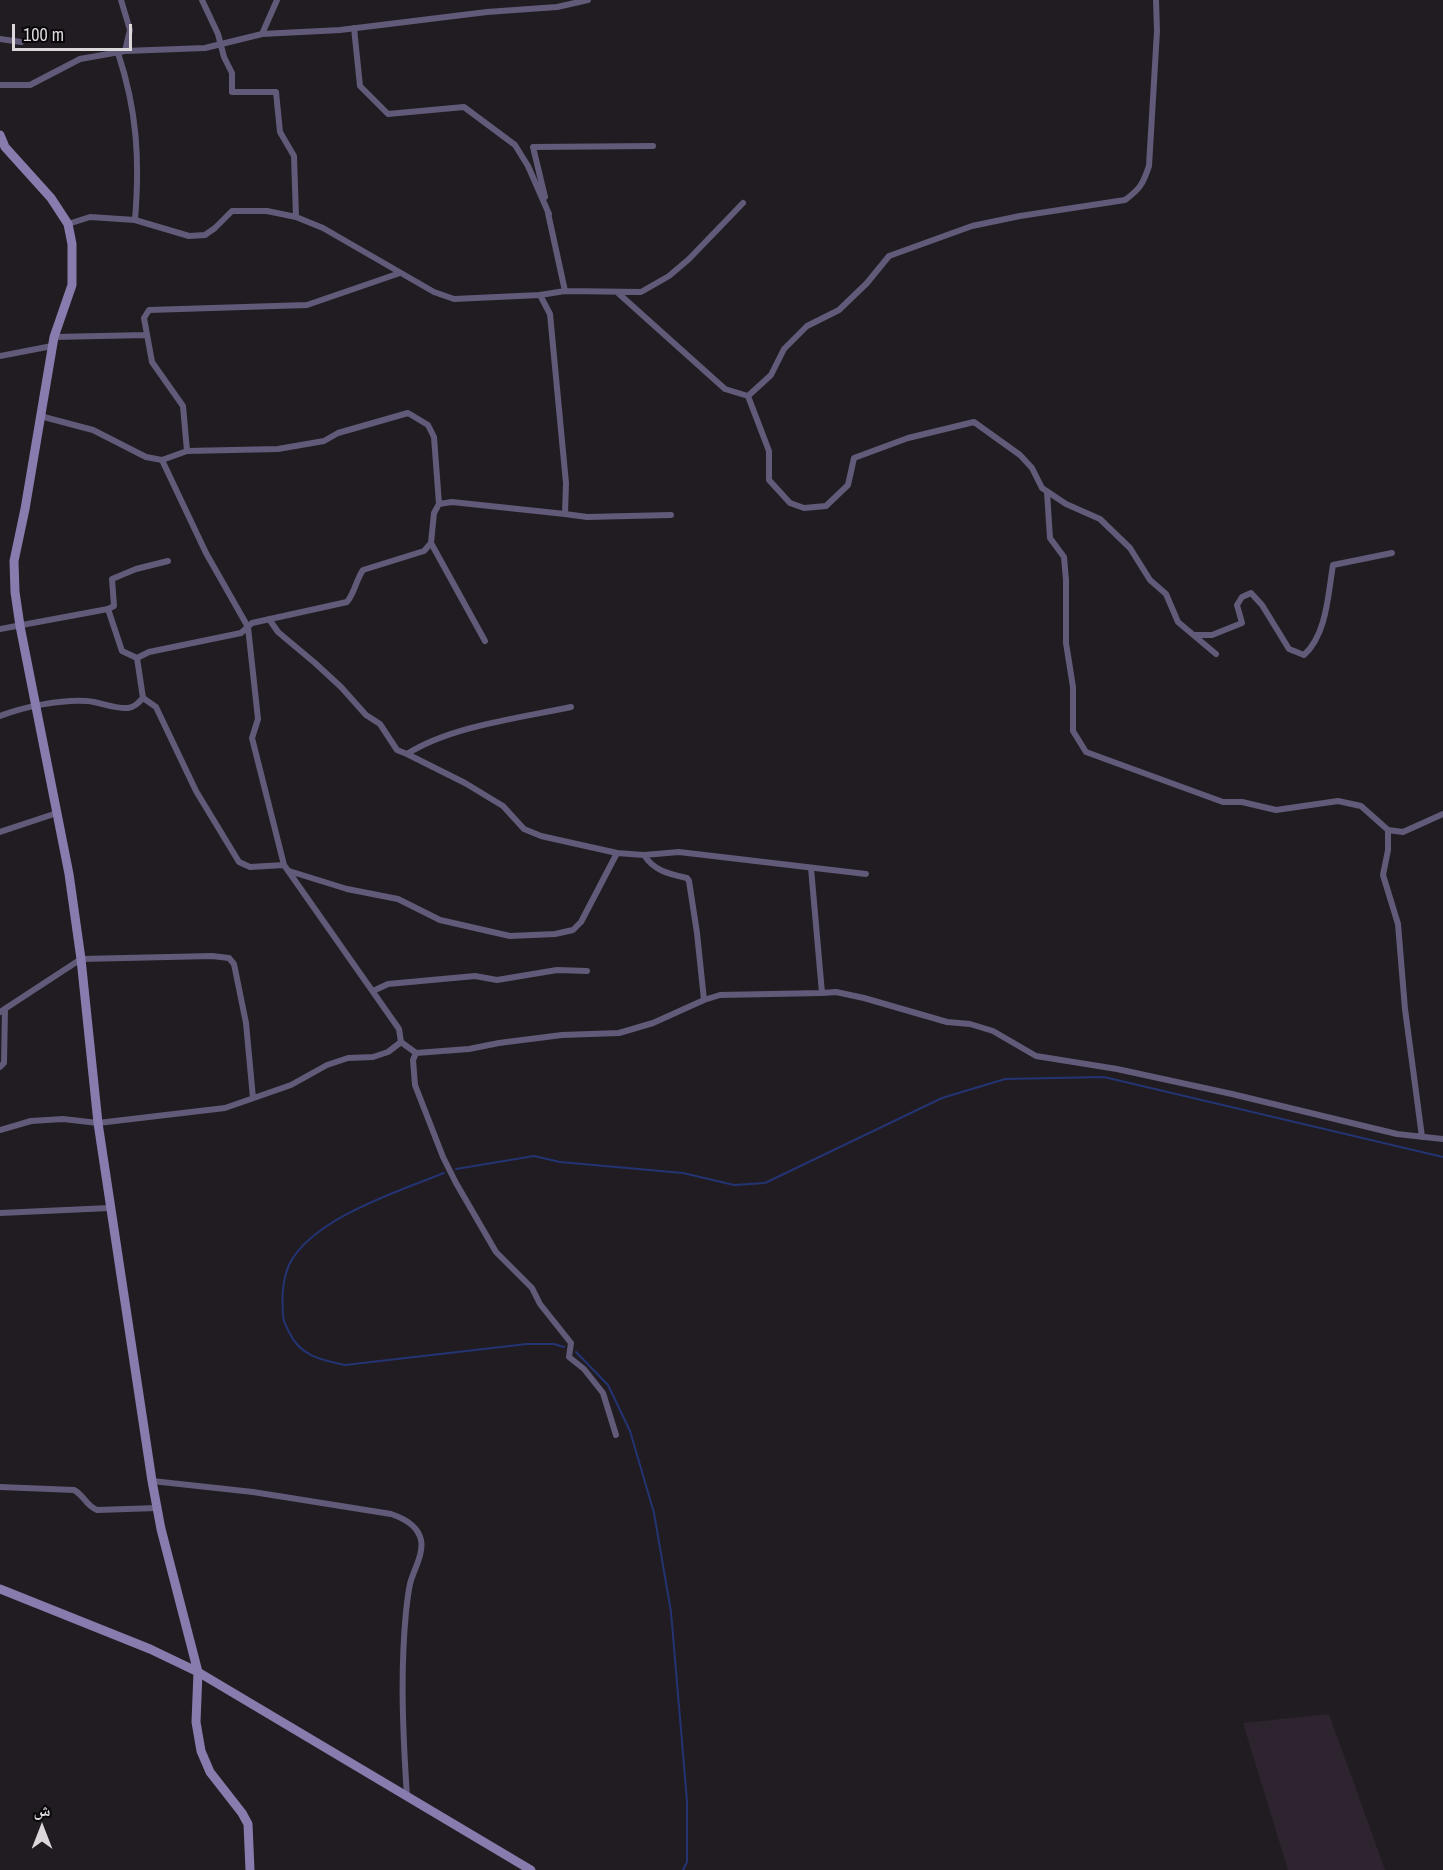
<!DOCTYPE html>
<html>
<head>
<meta charset="utf-8">
<style>
  body { margin:0 }
  #map { position:relative; width:1443px; height:1870px; overflow:hidden; background:#211c22; font-family:"Archivo Narrow","Noto Naskh Arabic",sans-serif }
  canvas { display:block }
  .north { position:absolute; left:12px; top:1798px; width:60px; height:60px; -webkit-text-stroke:4px #09070a; paint-order:stroke; rotate:0deg; font-size:16px; font-weight:700; line-height:24px; text-align:center; color:#dbd7db }
  .north::after { content:''; display:block; margin:auto; width:21px; height:27px; background:#dbd7db; clip-path:polygon(50% 0,100% 100%,50% 72%,0 100%) }
  .scale { position:absolute; left:12px; top:24px; width:120px; height:27px; box-sizing:border-box; border:3px solid #dbd7db; border-top:0; padding-left:8px; font-size:18px; line-height:21px; white-space:nowrap; color:#dbd7db; -webkit-text-stroke:4px #09070a; paint-order:stroke }
</style>
</head>
<body>
<div id="map">
<canvas width="1443" height="1870"></canvas>
<div class="north">ش</div>
<div class="scale">100 m</div>
</div>
<script>
const c = document.querySelector('canvas').getContext('2d');
c.lineJoin = 'round';
function paint(path, color) { c.fillStyle = color; c.fill(path, 'evenodd'); }
function strokePath(path, color, width, dash) { c.strokeStyle = color; c.lineWidth = width; c.lineCap = dash ? 'butt' : 'round'; c.setLineDash(dash || []); c.stroke(path); }
paint(new Path2D(`
  M1329,1714L1385,1870H1288L1243,1723Z`), '#2d242f');
strokePath(new Path2D(`
  M456,1169L534,1156L560,1162L683,1173L734,1185L765,1183L942,1098L1005,1079L1104,1077L1443,1157
  M444,1173C399,1191 311,1219 289,1265C282,1281 282,1298 283,1315C283,1321 286,1326 289,1332C300,1356 321,1360 345,1365L527,1344H554L564,1347
  M576,1352L608,1385L630,1431L654,1513L671,1612L687,1801V1862L683,1870`), '#243473', 2);
strokePath(new Path2D(`
  M121,0L130,30L125,51
  M202,0L218,34L224,57L232,73V92H276L280,132L294,156L296,217
  M354,28L360,86L388,114L464,107L515,145L528,166L549,214
  M262,34L277,0
  M0,39L21,42
  M118,53C137,110 140,160 135,220
  M0,85H30L80,59L125,51L205,48L262,34L340,30L487,12L557,7L588,0
  M545,197L533,147L653,146
  M548,213L565,291
  M68,224L90,217L135,220L189,236L205,235L215,228L232,211H267L296,217L323,228L434,292L454,299L540,295L565,291L641,292L669,276L689,259L743,203
  M618,293L725,389L748,396L769,451V480L790,503L804,508L826,506L848,485L854,458L908,438L974,422L1020,455L1032,468L1042,488L1066,504L1100,519L1130,548L1150,580L1166,594L1178,622L1216,654
  M54,337L146,335
  M0,356L52,346
  M748,396L771,375L784,349L807,326L839,310L867,283L889,256L972,226L1020,216L1125,200C1140,189 1143,184 1149,166L1157,31L1156,0
  M40,416L93,430L146,457L162,460L187,451L278,449L324,441L338,433L408,413L428,425L434,437L439,504
  M187,451L183,406L152,362L144,318L149,310L307,305L400,273
  M162,460L206,553L248,627L258,719L252,738L284,865L399,1029L401,1042L416,1053L469,1049L499,1043L562,1035L619,1033L653,1023L704,1000L720,995L822,993L811,868
  M1047,492L1050,538L1064,557L1066,580V643L1073,687V731L1086,752L1223,802H1242L1276,810L1338,801L1361,806L1388,830L1403,832L1443,814
  M565,514L587,517L671,515
  M431,543L485,641
  M108,609L114,606L112,579L136,569L168,561
  M269,619L278,632L315,663L341,687L366,715L380,724L397,750L407,754C451,726 520,718 571,707
  M0,629L108,609L122,651L137,658
  M1195,635H1212L1242,623L1237,605L1242,597L1251,593L1262,605L1289,649L1304,655C1327,634 1328,594 1333,565L1392,553
  M143,698L156,707L196,791L239,862L250,867L284,865
  M0,716C23,707 62,699 87,701C100,702 114,709 128,708C135,707 138,703 143,698L137,658L149,652L241,633L252,623L347,602C355,592 356,580 363,570L424,551L431,543L434,513L439,504L452,502L565,514L566,483L550,314L540,295
  M1388,830V850L1383,875L1398,924L1405,1009L1422,1137
  M0,832L57,813
  M617,853L644,855L679,852L866,874
  M644,855C654,871 669,874 687,878L689,881L697,933L704,1000
  M289,871L347,889L398,899L440,920L510,936L555,934L573,930L581,922L617,853L541,836L524,829L503,806L465,783L407,754
  M373,991L388,984L475,976L497,980L557,970L587,971
  M822,993L836,992L864,998L947,1022L970,1024L993,1031L1036,1056L1117,1069L1232,1094L1397,1134L1443,1139
  M0,1012L81,959L212,956L229,958L234,964L246,1023L253,1098
  M416,1053L413,1060L415,1085L443,1157L456,1183L496,1252L532,1288L540,1304L571,1343L569,1357L584,1369L603,1393L616,1435
  M0,1067L4,1063L5,1009
  M0,1130L31,1121L63,1119L98,1123L225,1108L291,1085L327,1065L348,1058L373,1057L388,1052L401,1042
  M0,1213L110,1208
  M152,1481L253,1492L391,1514C403,1518 418,1526 421,1540C424,1554 413,1571 410,1584C408,1593 407,1603 406,1612C400,1674 403,1735 407,1797
  M0,1487L74,1490C85,1496 85,1505 97,1510L157,1508`), '#615a79', 6);
strokePath(new Path2D(`
  M0,135L5,147L51,198L68,224L72,244V285L54,337L25,509L14,561L15,592L20,626L69,874L81,959L98,1123L152,1481L161,1529L198,1672L196,1722L201,1751L210,1772L242,1813L248,1824L250,1870
  M0,1589L150,1649L198,1672L531,1870`), '#887bad', 9);
</script>
</body>
</html>
